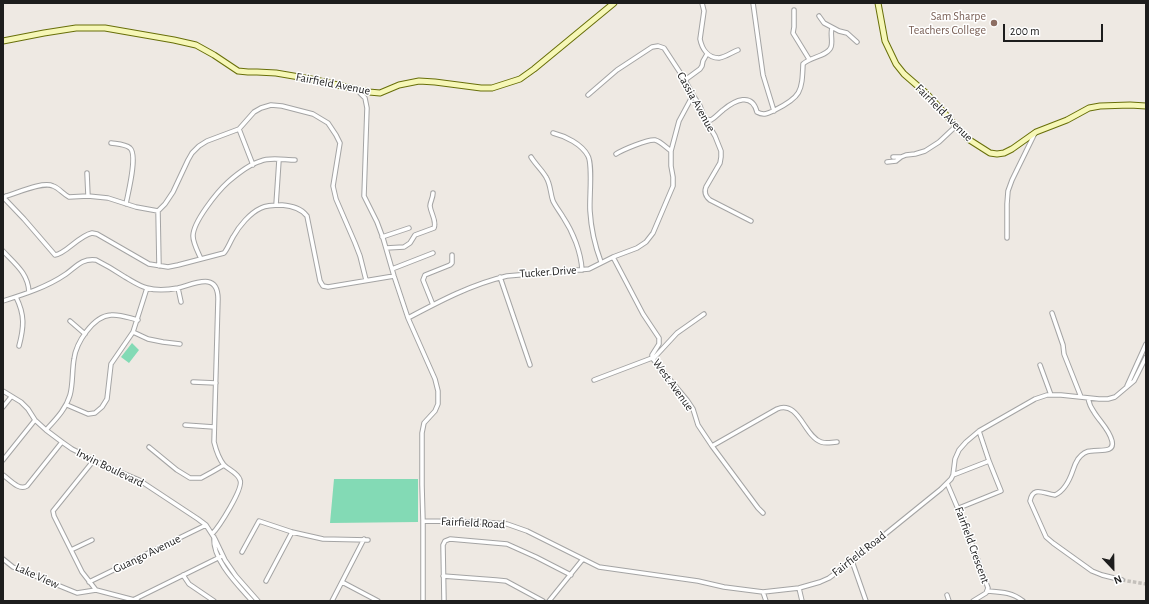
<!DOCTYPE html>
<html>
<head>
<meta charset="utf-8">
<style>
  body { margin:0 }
  #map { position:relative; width:1149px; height:604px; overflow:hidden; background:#eee9e3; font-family:"Alegreya Sans",sans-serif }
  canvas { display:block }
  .frame { position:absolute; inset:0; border:4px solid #1d1d1d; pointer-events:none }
  .north { position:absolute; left:1093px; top:548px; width:40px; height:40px; -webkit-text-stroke:3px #fff; paint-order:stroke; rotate:158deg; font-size:11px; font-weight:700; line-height:16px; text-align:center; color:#1d1d1d }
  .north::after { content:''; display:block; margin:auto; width:14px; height:18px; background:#1d1d1d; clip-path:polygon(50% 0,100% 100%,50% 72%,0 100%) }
  .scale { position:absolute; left:1003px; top:24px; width:100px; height:18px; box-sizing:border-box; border:2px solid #1d1d1d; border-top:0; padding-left:5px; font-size:12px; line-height:14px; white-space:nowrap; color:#1d1d1d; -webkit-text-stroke:3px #fff; paint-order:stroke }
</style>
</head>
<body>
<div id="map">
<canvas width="1149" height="604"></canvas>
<div class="frame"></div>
<div class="north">N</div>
<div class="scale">200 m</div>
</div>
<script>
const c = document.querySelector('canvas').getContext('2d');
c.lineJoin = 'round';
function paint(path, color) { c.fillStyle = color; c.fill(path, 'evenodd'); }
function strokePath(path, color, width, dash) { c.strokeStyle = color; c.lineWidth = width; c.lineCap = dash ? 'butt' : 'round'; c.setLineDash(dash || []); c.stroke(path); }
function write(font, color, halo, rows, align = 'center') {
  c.font = font + ' "Alegreya Sans",sans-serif'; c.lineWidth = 3; c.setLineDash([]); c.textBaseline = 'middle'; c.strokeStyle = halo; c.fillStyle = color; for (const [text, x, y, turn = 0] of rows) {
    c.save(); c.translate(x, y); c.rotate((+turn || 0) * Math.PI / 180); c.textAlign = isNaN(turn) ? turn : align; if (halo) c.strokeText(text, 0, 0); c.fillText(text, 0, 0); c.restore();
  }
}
paint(new Path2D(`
  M132,343L139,350L129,363L121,357Z
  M334,479H418V522L330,523Z`), '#83dab5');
strokePath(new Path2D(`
  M1122,580L1146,584`), '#c4c0bb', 3.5, [3.5, 2]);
const street = new Path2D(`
  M702,3L704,11L700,39C702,49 708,58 719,58C726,57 732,52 738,50
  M753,3L763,75L774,111
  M794,10V27L793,33L809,59
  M819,16L824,23L839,31L847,33L857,42
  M685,80L700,69L702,66L703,61L707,54
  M360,91V93L365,98L367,108L364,196L377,222L383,238L394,276L408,318L435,379L438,391V404L435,411L424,423L422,433V485L423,521V601
  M588,95L617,70L652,47L658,46L664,48L685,80L693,95L700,106L705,119L715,136L721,151V157L720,163L706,187C704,192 705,196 710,200L751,221
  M705,119L711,120C716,117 719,113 723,110C735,100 752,92 757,112C764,116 769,113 775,110C801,97 802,92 803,64C810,57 828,56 831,47C833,41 830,34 832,28
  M239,129L253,165
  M553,133C565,136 582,144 588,156C593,165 589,199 590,211C591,228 595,246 601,262
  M111,143C117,144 125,144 130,148C138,155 128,193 126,204
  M616,154C622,150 648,139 655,140C660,141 667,148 671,151
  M531,157C536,165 542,170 546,177C551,185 550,193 553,201C556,207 560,212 563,217C573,232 581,252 582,270
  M893,157H901
  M887,162L896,161L901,157L906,155L915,154L925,151L939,142L956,126
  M87,173L88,196
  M3,197L24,219L55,255C66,254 78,236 92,233L97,234L149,264L168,267L178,265L224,253C228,248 230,242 233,237C239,226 250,213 261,208C267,205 275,205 282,205C292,206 301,208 307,216L320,281L323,286L328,287L394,276
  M4,198L6,196C17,193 43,181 53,186C59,188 63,194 69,197L88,196L108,198L136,207L158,211
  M276,205L279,160
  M158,211L165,204L173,192L188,160L192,153L199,146L207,141L239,129L254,112L261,108L271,105L282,106L313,114L328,123L336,135L340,143L333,186L336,199L355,243L360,256L366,280
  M158,211L159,266
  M382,237L409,228
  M1007,238V204L1008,191L1012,180L1035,133
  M386,248L404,247L410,243L415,235L434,228C437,221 431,214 430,206C430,202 433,198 433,193
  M3,251C15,264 28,273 29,292
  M613,257L643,314L659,338V344L652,355V358L687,400L693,409L698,425L712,446L758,508L763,513
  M201,259C198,252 193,243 193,236C193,222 217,192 228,182C236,175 250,164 261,161C269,157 285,160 295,160
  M392,269L433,253
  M500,277L530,365
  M178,288L181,302
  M16,297C25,315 24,327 19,346
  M3,301C25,294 47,287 66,274C76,267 82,258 96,260C106,265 116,271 125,277C132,281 139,286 147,288C157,291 168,290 178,288C194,284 218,271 218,299L214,442C216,450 219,459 224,465C229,470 238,473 240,480C244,488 219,527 212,534
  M433,305L423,280L425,275L450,265L452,263V255
  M1052,313L1063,345L1064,354L1081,397
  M408,318C440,301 472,284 507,276L589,269L613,257L637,248L646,242L653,233L673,186V177L671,166V151L679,121L693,95
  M70,321L85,334
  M133,332L148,339L163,342L180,344
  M653,359L677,333L704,314
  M1040,365L1051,395
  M594,380L652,358
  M193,382L216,383
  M1127,386L1146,344
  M3,391L21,402L28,409L35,420L46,430L62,442L72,449L106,466L139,480L198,519L206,525L215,539L225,560L236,576L258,601
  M1088,398C1089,403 1091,408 1094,412C1100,422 1109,429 1112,441C1115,454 1098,449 1091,451C1086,451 1081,455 1078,459C1076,462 1074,467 1073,470C1070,479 1064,491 1055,495C1044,494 1033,485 1030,501L1046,537L1053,543L1092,571L1102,575L1122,580
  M67,405L88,414L95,413L102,407L107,399L111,364L133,332L147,288
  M3,407L11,397
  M185,425L214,427
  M46,430C56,419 66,409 70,395C73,385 72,370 74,359C76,343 93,316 111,315C120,314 129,318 138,320
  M712,446L777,409C799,400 804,436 821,442C827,444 832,442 837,442
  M149,447L177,470L190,478H201L212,472L224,465
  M3,460L35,420
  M94,460L53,511L54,516L82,572L96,590L138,601
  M3,475C10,480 19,491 27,486L62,442
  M953,475L989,461
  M947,483L967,530L988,588L986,593L973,601
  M959,508L1001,491L989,461L979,431
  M423,521L483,522L507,524L527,531L599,567L698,581L724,587L763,592L799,588L820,582L829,578L852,561L941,489L951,479L953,475L955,459L959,450L966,442L979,431L1035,399L1047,395H1061L1099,399H1108L1115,397L1134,381L1146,357
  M214,537C212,560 238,585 252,601
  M71,550L92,540
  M242,552L259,521L292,532L323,539L368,540
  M3,559L13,567L77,593L96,590
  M852,561L866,601
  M183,575L189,584L214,601
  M443,576L496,580L506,581L543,601
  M266,581L292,532
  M89,582L206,525
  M342,582L378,601
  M799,588L802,601
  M987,591C1001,592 1012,592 1023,601
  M763,592L766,601
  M947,595L949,601
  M133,600L222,556
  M332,601L364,539
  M444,601L443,545L445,541L450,539L507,544L536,557L571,575
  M549,601L583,559`);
const secondary = new Path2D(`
  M878,3L885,41L896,64L904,74L927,94L968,139L990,153L997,154L1004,153L1012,149L1036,132L1067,120L1089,108L1100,106L1130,105L1146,106
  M3,41L44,33L76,28H105L174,40L196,45L214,55L238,71L248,72H257L276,73L311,79L369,92L380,93L399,85L419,81L435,82L481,88H492L520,79L534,69L614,3`);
strokePath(street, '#a4a4a4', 5.5);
strokePath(secondary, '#686f09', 7);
strokePath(street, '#fff', 3.5);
strokePath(secondary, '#f6f7b7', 5);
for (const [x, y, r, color] of [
  [994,23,4,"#8d6e63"]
]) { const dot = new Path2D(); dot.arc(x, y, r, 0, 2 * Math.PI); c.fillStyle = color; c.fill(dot); strokePath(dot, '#fff', 1.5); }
write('12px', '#785e54', '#fff', [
  ["Sam Sharpe",986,16],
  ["Teachers College",986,30]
], 'right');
write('12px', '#1d1d1d', '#fff', [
  ["Fairfield Avenue",333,84,11],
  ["Cassia Avenue",696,102,61],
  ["Fairfield Avenue",944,113,45],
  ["Tucker Drive",548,272,-4],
  ["West Avenue",673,385,54],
  ["Irwin Boulevard",110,468,26],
  ["Fairfield Road",473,523,3],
  ["Fairfield Crescent",972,545,70],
  ["Guango Avenue",147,554,-26],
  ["Fairfield Road",859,554,-38],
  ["Lake View",37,576,24]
]);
</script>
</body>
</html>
